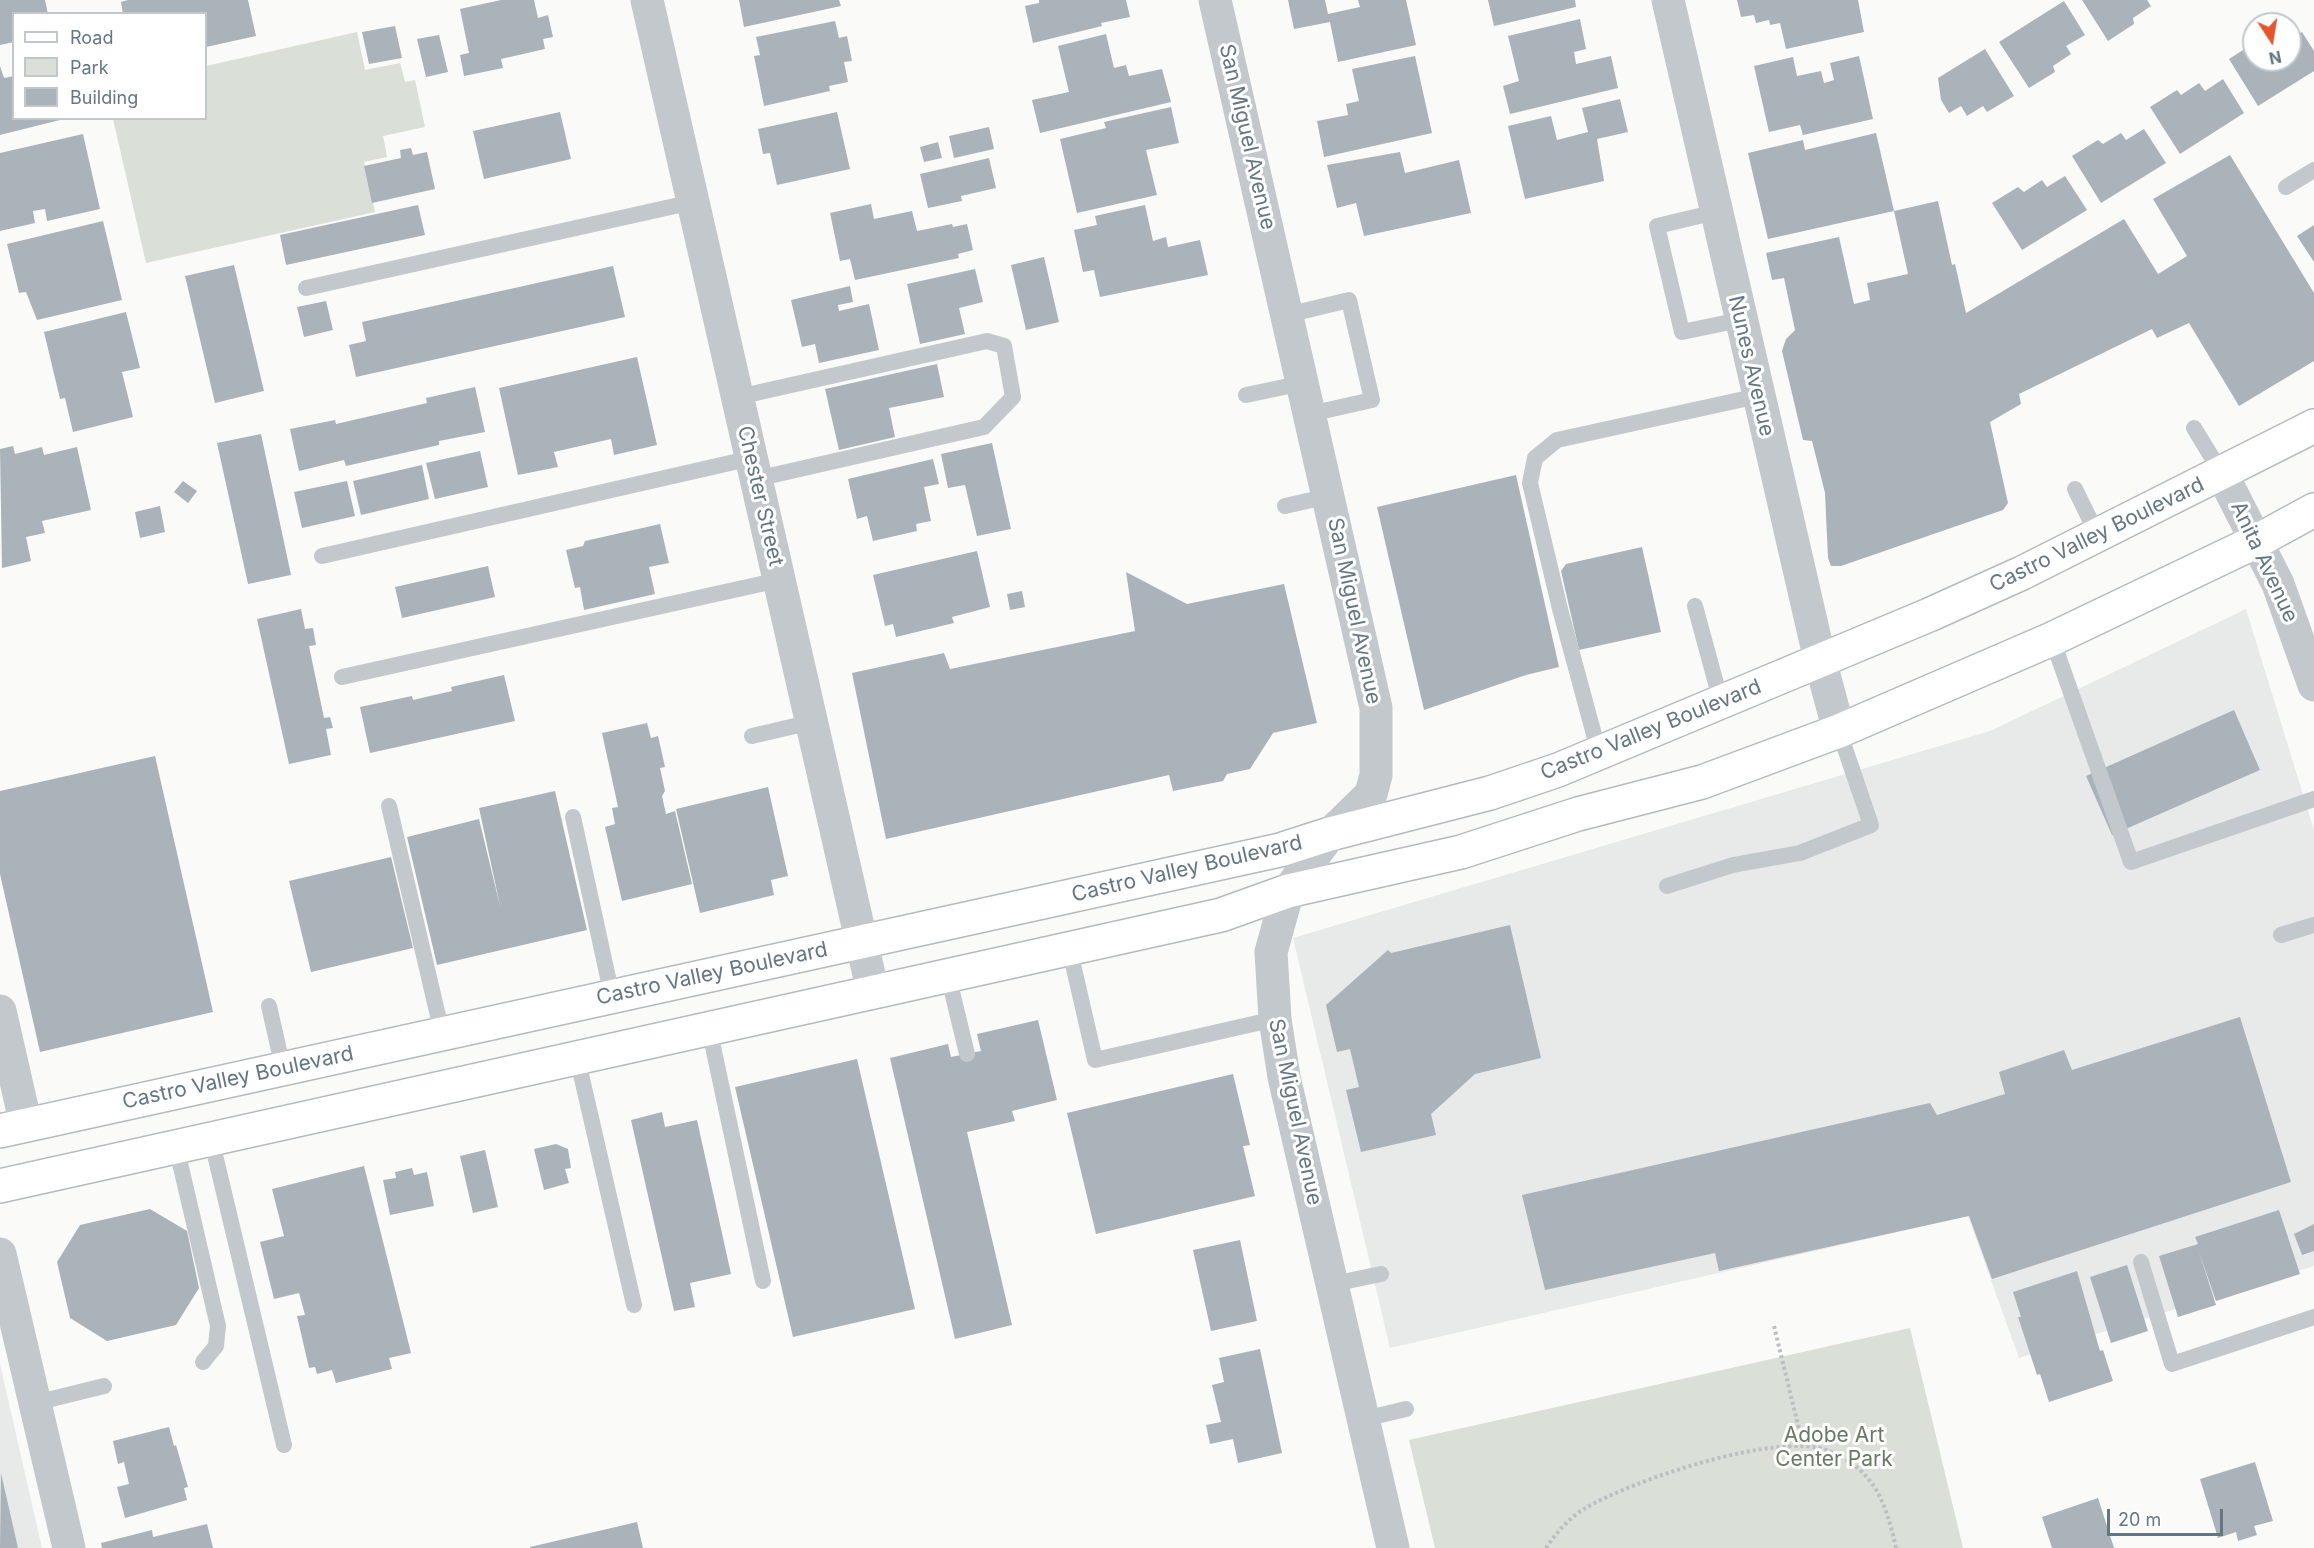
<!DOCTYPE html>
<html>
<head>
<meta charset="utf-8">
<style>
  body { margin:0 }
  #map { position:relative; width:2314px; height:1548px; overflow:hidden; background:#fafaf8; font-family:Inter,sans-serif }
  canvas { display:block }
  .legend { position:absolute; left:12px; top:12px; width:195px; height:108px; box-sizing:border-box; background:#fff; border:2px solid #c1c8cd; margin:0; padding:8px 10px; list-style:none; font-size:18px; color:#657683 }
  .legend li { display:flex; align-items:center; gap:12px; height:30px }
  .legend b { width:30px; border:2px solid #c1c8cd }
  .north { position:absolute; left:2242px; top:12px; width:60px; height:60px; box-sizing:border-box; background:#fff; border:2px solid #c1c8cd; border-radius:50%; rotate:168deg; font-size:16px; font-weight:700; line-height:24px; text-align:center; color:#657683 }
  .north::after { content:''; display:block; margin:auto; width:21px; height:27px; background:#e4572e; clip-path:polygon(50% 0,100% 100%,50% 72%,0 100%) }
  .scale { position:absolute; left:2107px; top:1509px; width:116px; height:27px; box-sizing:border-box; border:3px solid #657683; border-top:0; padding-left:8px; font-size:18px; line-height:21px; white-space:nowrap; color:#657683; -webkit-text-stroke:4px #fff; paint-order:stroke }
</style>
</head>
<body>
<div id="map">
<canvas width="2314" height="1548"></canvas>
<ul class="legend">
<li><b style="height:8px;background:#fff"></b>Road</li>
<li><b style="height:16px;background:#dadfd7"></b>Park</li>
<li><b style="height:16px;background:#aab3b9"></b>Building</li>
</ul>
<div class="north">N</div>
<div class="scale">20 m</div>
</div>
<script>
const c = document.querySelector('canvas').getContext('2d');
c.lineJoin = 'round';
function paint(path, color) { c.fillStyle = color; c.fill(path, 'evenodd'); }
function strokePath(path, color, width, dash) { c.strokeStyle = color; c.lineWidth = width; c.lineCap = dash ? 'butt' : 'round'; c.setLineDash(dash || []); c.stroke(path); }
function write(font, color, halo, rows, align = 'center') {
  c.font = font + ' Inter,sans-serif'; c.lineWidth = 6; c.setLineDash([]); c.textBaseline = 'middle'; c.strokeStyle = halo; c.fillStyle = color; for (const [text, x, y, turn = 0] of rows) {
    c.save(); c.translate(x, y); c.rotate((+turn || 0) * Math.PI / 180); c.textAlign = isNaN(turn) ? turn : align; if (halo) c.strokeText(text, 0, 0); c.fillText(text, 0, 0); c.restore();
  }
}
paint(new Path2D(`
  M2246,609L2314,830V1266L2019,1358L1968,1216L1390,1348L1293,938L1990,731Z
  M0,1364L42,1548H0Z`), '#e8e9e9');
paint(new Path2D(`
  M357,32L365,70L400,63L405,82L415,80L425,127L383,136L387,157L364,162L375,212L146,263L113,119L206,118V66Z
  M1910,1328L1963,1548H1435L1409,1440Z`), '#dadfd7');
paint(new Path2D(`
  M0,0H45L48,14H14V42L0,45Z
  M128,0H248L256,36L206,47V14H123L121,2Z
  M501,0H534L538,18L548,15L553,37L543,39L545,49L501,59L503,68L464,76L460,55L469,53L460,9Z
  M739,0H839L841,6L744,27Z
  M1039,0H1126L1130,17L1101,23L1102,26L1033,43L1025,6L1039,3Z
  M1288,0H1325L1328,14L1360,7L1358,0H1406L1416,45L1338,62L1330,22L1294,29Z
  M1488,0H1575L1576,7L1494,26Z
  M1737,0H1858L1864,32L1786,49L1780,23L1770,25L1769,20L1756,23L1754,15L1741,17Z
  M2082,0H2147L2151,6L2133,18L2134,24L2108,41Z
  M2064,1L2085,35L2066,46L2071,54L2053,66L2055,72L2029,88L1999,42Z
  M1580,19L1586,49L1574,52L1576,64L1611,56L1618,88L1510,114L1503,86L1519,81L1508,36Z
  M835,21L839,38L847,36L852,61L844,62L848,82L829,86L830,91L764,106L754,56L760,55L756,37Z
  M395,26L402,58L369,64L362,32Z
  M2302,32L2314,51V71L2258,106L2229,59L2254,43V60H2290V39Z
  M1106,34L1114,68L1126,65L1129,76L1162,69L1171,102L1040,133L1032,100L1069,92L1058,46Z
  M439,35L448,72L426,77L417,39Z
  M1985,49L2014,96L1987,112L1983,106L1967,116L1961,106L1949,113L1941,100L1938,78Z
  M1415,56L1432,133L1324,157L1317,121L1348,115L1346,104L1359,101L1352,69Z
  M1859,56L1873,119L1803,135L1800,125L1769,132L1754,66L1793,57L1797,76L1821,71L1824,83L1834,80L1830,63Z
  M0,66L4,78L14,76V118L64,119L0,135Z
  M2223,79L2244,113L2180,154L2150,107L2177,90L2181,95L2199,83L2205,91Z
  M1620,99L1628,132L1597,139L1604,181L1525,199L1508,126L1551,116L1557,140L1588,132L1582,108Z
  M1171,107L1179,143L1146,150L1157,195L1077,213L1060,139L1106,128L1104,122Z
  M560,112L571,159L484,179L473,131Z
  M837,112L850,169L777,185L770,153L763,154L758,129Z
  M989,127L994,149L954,158L949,136Z
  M2144,129L2166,163L2101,203L2072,156L2098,140L2103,144L2121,133L2126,140Z
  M1876,133L1894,211L1768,239L1748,153L1803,140L1805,150Z
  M83,134L100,209L47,221L45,209L33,211L35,223L0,231V153Z
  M938,142L942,158L924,162L920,147Z
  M411,148L413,155L427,152L435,189L372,203L364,166L401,158L400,150Z
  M1400,152L1405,173L1459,160L1471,213L1364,236L1356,203L1337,208L1327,165Z
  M2230,155L2314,293V361L2239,406L2189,323L2157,338L2152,329L2019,394L2021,404L1990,422L2008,503L2003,510L1841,566H1831L1828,558L1825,493L1812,441L1803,440L1782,351L1786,339L1795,330L1784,278L1772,280L1766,253L1839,237L1854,304L1870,300L1867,283L1908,274L1894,211L1938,201L1952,265L1955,264L1966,313L2124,219L2158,274L2187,256L2153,199Z
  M989,158L996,188L961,196L962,201L928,208L920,174Z
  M2065,176L2087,210L2022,250L1992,203L2018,187L2024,192L2042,180L2047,187Z
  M871,204L874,219L912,211L917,231L952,224L953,227L967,224L973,250L958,254L959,258L855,280L850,259L840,261L830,213Z
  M418,205L425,235L286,265L280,235Z
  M1145,205L1153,241L1166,237L1168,247L1200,240L1208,275L1100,297L1094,270L1083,272L1074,230L1097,225L1095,216Z
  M103,221L122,300L37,320L26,292L19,293L7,244Z
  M2314,225V262L2297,236Z
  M1044,257L1059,322L1026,330L1011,265Z
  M234,265L264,391L215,403L185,276Z
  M613,266L625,317L356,377L349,345L366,341L362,322Z
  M975,269L983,302L959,308L965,334L920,344L907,284Z
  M850,286L853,302L838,305L839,311L869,304L879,350L819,363L815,344L802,347L791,300Z
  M326,301L333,330L304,337L297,307Z
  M126,312L140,368L122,372L133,417L73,432L65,398L60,399L44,332Z
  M637,357L657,445L614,455L611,439L554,452L558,467L518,475L499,388Z
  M937,364L944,397L889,408L895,437L839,450L825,389Z
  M475,387L485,432L439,441V445L346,466L344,460L299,471L290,429L335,420L336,424L427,403L426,398Z
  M261,434L291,575L248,584L217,443Z
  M992,443L1011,529L977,536L965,485L948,488L941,454Z
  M13,446L15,454L42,447L44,455L77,447L91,510L42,521L45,533L26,537L31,561L2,568L0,449Z
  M480,451L488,487L435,499L426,463Z
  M933,459L939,484L924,487L931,521L916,524L917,531L873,541L867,516L857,519L848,479Z
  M422,465L429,499L361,515L353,481Z
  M1516,475L1559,667L1526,675L1424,710L1377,507Z
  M183,481L197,491L188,503L174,492Z
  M347,481L355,516L302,528L294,492Z
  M160,506L165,532L140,538L135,512Z
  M660,524L669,563L649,567L655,594L584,610L580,587L575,588L566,550L583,546L585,541Z
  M1642,547L1661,632L1579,650L1561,571L1566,564Z
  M977,551L990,607L952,617L954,623L896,637L893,624L885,626L873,575Z
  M488,566L495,597L402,618L395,587Z
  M1126,572L1187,604L1284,584L1317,723L1273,733L1250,769L1227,774L1223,781L1173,791L1169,775L886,839L852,673L944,653L950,669L1135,631Z
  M1022,591L1025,607L1010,610L1007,594Z
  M301,609L305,629L313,628L316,645L309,646L324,718L330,717L333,728L326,729L331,755L289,764L257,619Z
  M504,675L515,721L370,753L360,707L412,696L413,700L452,691L451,687Z
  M2234,710L2260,770L2112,835L2086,776Z
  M647,723L651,738L658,736L665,767L660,768L665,791L662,796L666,814L675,811L692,884L622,901L605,827L615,824L612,808L618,807L602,733Z
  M155,756L213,1012L40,1052L0,874V791Z
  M768,787L788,876L771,880L774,895L700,913L676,809Z
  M555,791L587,930L437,965L407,837L479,819L501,910L479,808Z
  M391,857L413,948L311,972L289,881Z
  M1510,925L1541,1058L1475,1074L1431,1114L1436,1135L1361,1152L1346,1090L1359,1087L1350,1049L1337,1052L1326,1005L1388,950L1391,953Z
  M2240,1017L2291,1182L1992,1279L1969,1216L1719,1271L1715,1253L1545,1290L1522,1195L1930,1103L1937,1115L2005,1094L1999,1072L2064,1050L2072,1070Z
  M1038,1020L1057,1100L1012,1111L1015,1121L967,1132L1012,1325L955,1339L890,1058L948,1044L951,1057L981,1051L977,1034Z
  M857,1059L915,1309L793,1337L735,1087Z
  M1233,1074L1250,1145L1243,1146L1255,1196L1096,1234L1067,1113Z
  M662,1112L665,1127L697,1120L731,1274L690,1283L695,1307L674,1311L631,1120Z
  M556,1144L568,1149L571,1168L565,1169L569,1183L544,1190L534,1149Z
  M485,1150L498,1207L473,1213L460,1156Z
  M364,1166L411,1353L389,1358L392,1369L336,1383L332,1370L317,1374L315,1367L309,1368L297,1316L305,1315L299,1293L274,1299L260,1242L284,1236L272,1189Z
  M412,1168L414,1175L427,1172L434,1206L390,1215L383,1180L396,1178L395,1172Z
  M150,1209L187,1231L199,1288L176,1325L107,1341L70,1318L57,1262L80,1225Z
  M2279,1210L2300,1274L2216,1301L2198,1249L2216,1305L2178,1317L2159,1256L2198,1244L2195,1237Z
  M2314,1224V1251L2302,1255L2294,1234Z
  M1240,1240L1257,1321L1211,1331L1193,1250Z
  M2127,1265L2148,1331L2111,1343L2090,1277Z
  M2077,1271L2100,1351L2103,1350L2113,1381L2049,1402L2040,1374L2037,1375L2018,1317H2021L2013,1292Z
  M1260,1349L1282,1453L1238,1463L1233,1439L1210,1444L1206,1425L1221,1422L1212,1385L1224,1382L1219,1358Z
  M169,1427L174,1446L176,1445L188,1487L184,1488L187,1500L125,1518L117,1487L129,1484L124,1462L118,1464L113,1441Z
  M2255,1462L2273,1521L2254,1526L2257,1535L2238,1541L2236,1532L2218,1538L2200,1479Z
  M1,1473L18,1548H0Z
  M2098,1498L2114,1548H2052L2042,1517Z
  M637,1522L643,1548H530V1547Z
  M207,1524L213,1548H102L101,1543L152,1530L153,1537Z`), '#aab3b9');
const primary = new Path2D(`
  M0,1131L1280,850L1330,834L1490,793L1558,770L1929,615L2022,573L2314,426
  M0,1186L1221,915L1288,891L1461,852L1578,814L1702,782L1839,731L2052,639L2257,541L2314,510`);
strokePath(primary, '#b5babe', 36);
strokePath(new Path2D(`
  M1774,1326L1803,1446
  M1546,1548C1556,1533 1569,1518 1584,1509C1630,1481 1779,1430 1829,1451C1875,1470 1886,1503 1896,1548`), '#bbbfc2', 4, [3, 3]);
strokePath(new Path2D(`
  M2286,187L2314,170
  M1716,212L1657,226L1682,332L1740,320
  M306,288L693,202
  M1287,315L1349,300L1372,400L1310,414
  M1246,395L1303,383
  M738,397L987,341L1004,346L1013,397L984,427L756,479
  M2194,428L2222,474
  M2075,489L2098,536
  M1285,506L1329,496
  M322,556L752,458
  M1695,606L1721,702
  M2052,639L2131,862L2314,799
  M342,677L779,580
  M752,736L812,722
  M1599,753L1560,609L1530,483L1535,458L1557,440L1758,396
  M389,806L442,1033
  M573,817L612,996
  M1667,886L1733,865L1800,853L1871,825L1839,731
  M2281,935L2314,925
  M1069,947L1095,1060L1275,1019
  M948,975L967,1054
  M269,1006L283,1068
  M709,1028L763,1281
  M577,1057L634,1305
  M211,1138L284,1445
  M176,1146L218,1326L216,1346L203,1362
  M2141,1262L2172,1364L2314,1317
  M1333,1284L1381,1274
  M35,1403L104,1386
  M1364,1419L1406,1409`), '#c3c8cc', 16);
strokePath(new Path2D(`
  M647,0L873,992
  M1215,0L1376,708V775L1371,794L1330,834L1288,891L1271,952L1275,1019L1284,1077L1393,1548
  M1668,0L1820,660L1839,731
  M2222,474L2278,584L2314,685
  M0,1011L26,1125
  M0,1254L69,1548`), '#c3c8cc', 33);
strokePath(primary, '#fff', 33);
write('21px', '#657683', '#fff', [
  ["San Miguel Avenue",1247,137,77],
  ["Nunes Avenue",1751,366,77],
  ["Chester Street",760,496,77],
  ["Castro Valley Boulevard",2097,535,-26],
  ["Anita Avenue",2264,562,65],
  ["San Miguel Avenue",1354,611,78],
  ["Castro Valley Boulevard",1651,730,-22],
  ["Castro Valley Boulevard",1187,869,-13],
  ["Castro Valley Boulevard",712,974,-12],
  ["Castro Valley Boulevard",238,1078,-12],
  ["San Miguel Avenue",1295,1112,78]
]);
write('21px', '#687a64', '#fff', [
  ["Adobe Art",1834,1436],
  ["Center Park",1834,1460]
]);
</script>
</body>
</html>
